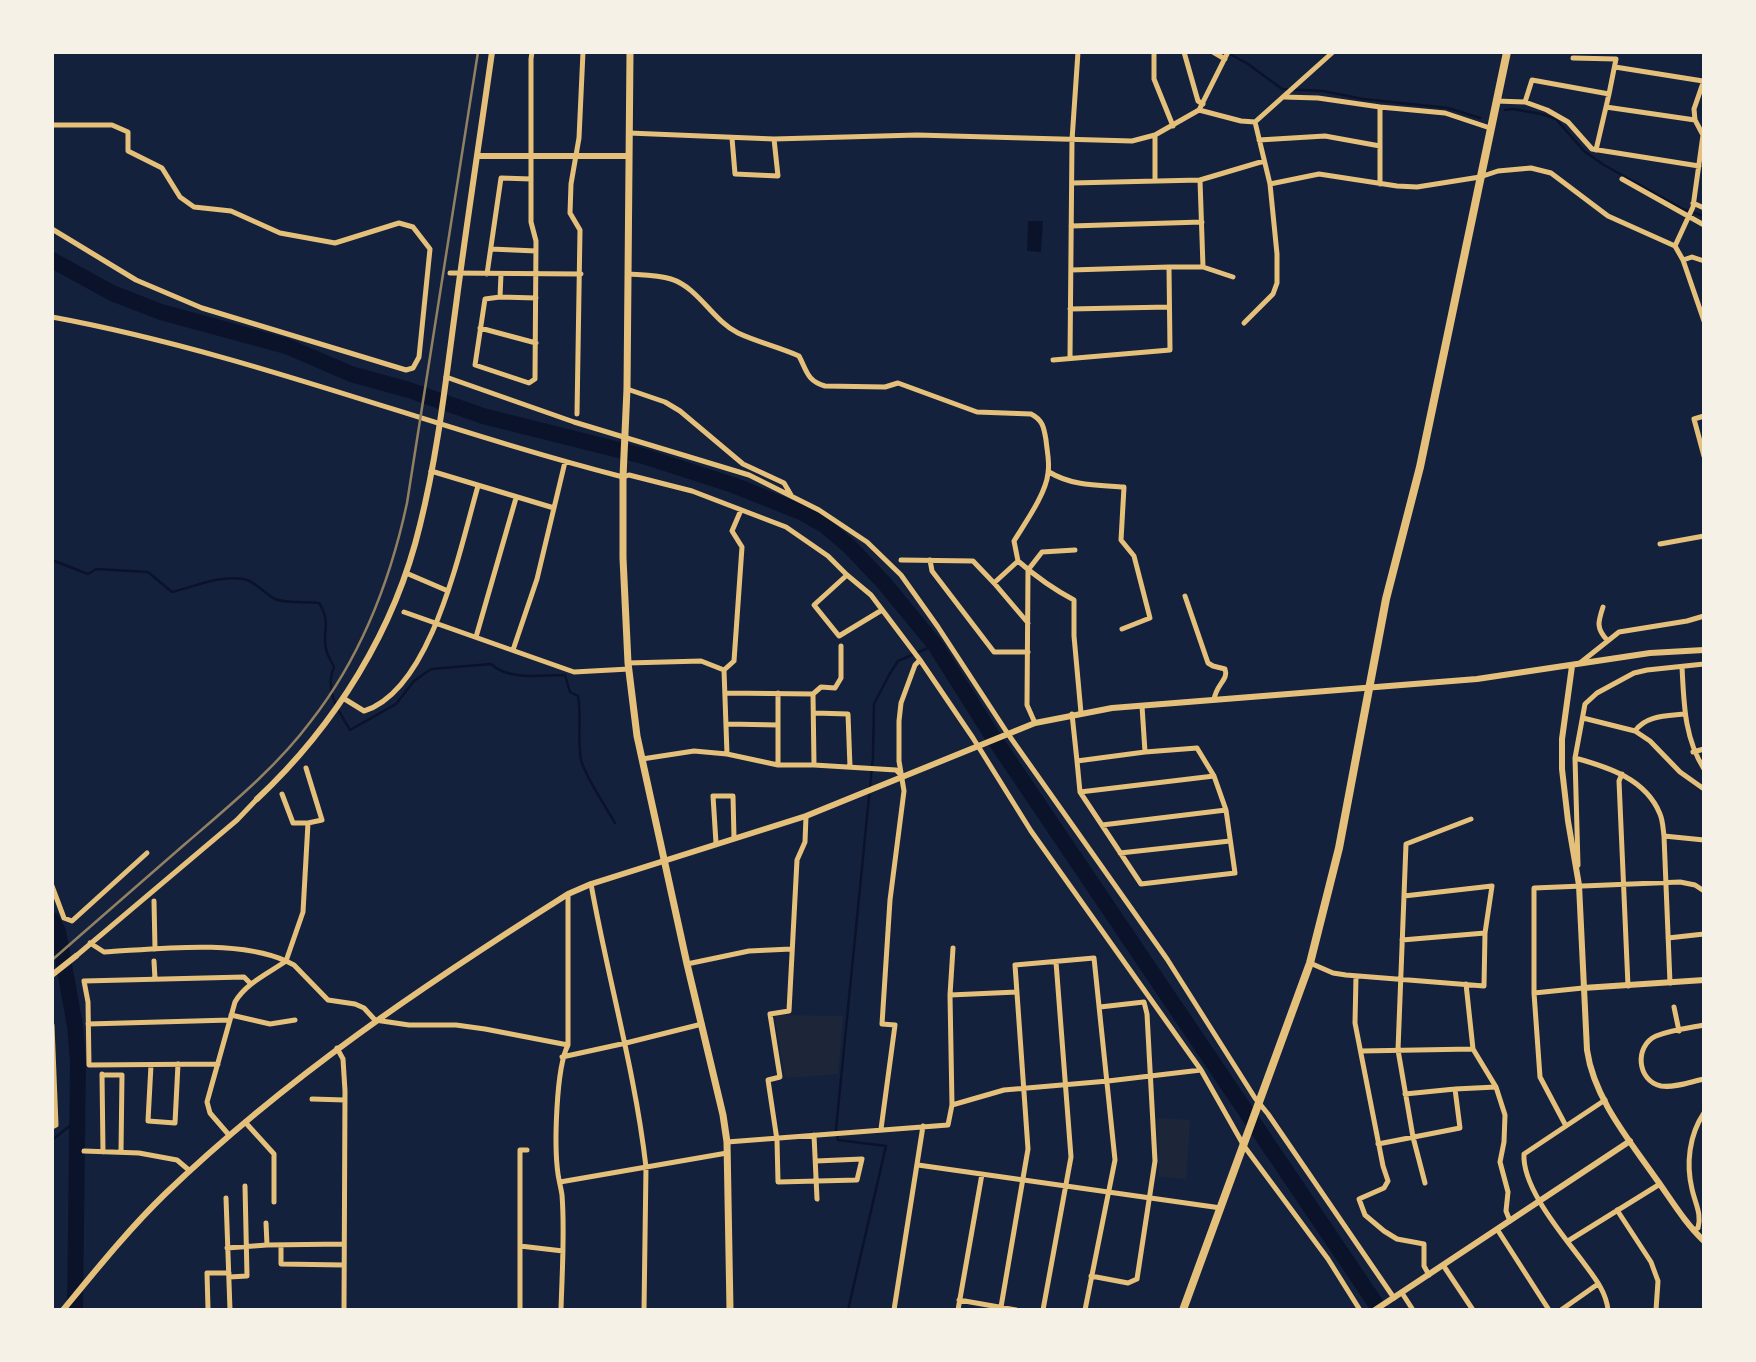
<!DOCTYPE html>
<html>
<head>
<meta charset="utf-8">
<style>
  body { margin:0 }
  #map { position:relative; width:1756px; height:1362px; overflow:hidden; background:#14213d; font-family:Arial,sans-serif }
  canvas { display:block }
  .frame { position:absolute; inset:0; border:54px solid #f6f1e7; pointer-events:none }
</style>
</head>
<body>
<div id="map">
<canvas width="1756" height="1362"></canvas>
<div class="frame"></div>
</div>
<script>
const c = document.querySelector('canvas').getContext('2d');
c.lineJoin = 'round';
function paint(path, color) { c.fillStyle = color; c.fill(path, 'evenodd'); }
function strokePath(path, color, width, dash) { c.strokeStyle = color; c.lineWidth = width; c.lineCap = dash ? 'butt' : 'round'; c.setLineDash(dash || []); c.stroke(path); }
paint(new Path2D(`
  M777,1015L843,1016L838,1074L785,1078L775,1020Z
  M1157,1118L1190,1120L1186,1179L1159,1177Z`), '#1d2539');
paint(new Path2D(`
  M1028,221H1043L1041,252L1027,251Z`), '#0b132b');
strokePath(new Path2D(`
  M1228,53L1248,64L1282,89L1323,91L1363,99L1448,108L1480,118
  M1505,110L1513,109L1541,114L1556,119L1584,151L1604,165L1683,209L1704,216
  M52,560L88,574L96,569L148,572L172,592C194,587 219,575 243,579C254,580 265,594 275,599C287,604 306,601 319,603C333,625 320,632 327,652C328,657 332,662 334,667C324,690 338,710 350,730L396,704L414,681L431,669L491,664C509,681 542,675 565,675L570,692L578,696C582,717 577,738 581,760C585,776 606,807 615,823
  M52,1140L76,1121
  M848,1310L886,1146L838,1140L836,1129L873,757L874,704L889,675L898,661L935,645`), '#0b132b', 2.5);
strokePath(new Path2D(`
  M52,260L112,293L161,312L286,346L351,374L409,390L483,416L643,456L733,485L801,512L824,525L850,547L885,584L935,645L993,737L1380,1310
  M52,920L58,931L75,1026L78,1062L75,1310`), '#0b132b', 16);
strokePath(new Path2D(`
  M1154,52V79L1173,126
  M1184,52L1198,101L1203,104
  M1213,52L1225,59
  M1573,58L1616,59L1609,94
  M1615,67L1703,81
  M1284,97L1318,98L1380,107L1445,113L1490,128
  M1496,101L1525,102L1532,80L1609,94L1606,107L1695,120
  M1525,102L1547,110L1568,122L1592,149L1699,166
  M1380,107V184
  M1199,110L1241,121L1255,122L1333,52
  M52,125H112L128,132V151L162,168L180,197L194,207L231,211L280,233L335,243L399,223L413,227L430,249L419,357L413,368L406,370L202,308L136,280L52,229
  M629,133L774,139L917,135L1132,141L1155,135L1199,110L1228,52
  M1155,135V181
  M732,138L735,174L778,176L774,139
  M1259,140L1325,136L1380,146
  M1596,150L1606,107
  M1622,179L1704,225
  M1072,183L1200,180
  M1270,184L1319,174L1397,186L1417,187L1480,177L1498,171L1531,168L1551,173L1608,216L1675,246L1683,260L1704,321
  M1693,203L1704,208
  M1071,226L1202,222
  M1675,246L1693,207L1703,135L1695,120L1694,109L1704,80
  M491,249L536,251
  M1683,260L1692,257L1704,261
  M1203,267L1233,277
  M1071,270L1169,267
  M450,273L581,274
  M487,274L501,178L531,179
  M501,274L500,297L536,298
  M628,274C642,275 658,275 671,279C699,288 712,320 738,333C757,342 779,347 799,356C807,371 807,381 825,386L885,387L898,383L977,412L1031,414C1043,420 1044,428 1046,440C1047,451 1050,463 1048,473C1046,494 1025,523 1014,541L1018,561C1034,575 1055,590 1074,600V636L1081,713
  M500,297L485,299L475,365L529,383L535,379L536,241L531,222V59L532,52
  M1070,309L1169,307
  M52,317C247,353 432,428 623,477L629,475L692,491L786,527L828,556L847,575L871,595L920,660L973,738L1031,831L1201,1070L1244,1146L1328,1259L1360,1310
  M1244,323L1273,294L1277,283V254L1270,184L1255,122
  M480,328L536,343
  M1070,358L1072,140L1078,52
  M1053,360L1170,350L1169,267H1203L1200,180L1264,161
  M446,377L574,422L749,475L819,510L867,542L901,575L938,627L1008,734L1167,959L1255,1098L1268,1114L1394,1298
  M627,389L665,402L680,411L743,464L784,483L791,495
  M577,414L580,230L570,213L571,184L579,138L583,52
  M1704,416L1694,419L1704,456
  M431,471L554,508
  M1049,472C1072,486 1097,485 1124,487L1121,540L1134,556L1150,618L1122,629
  M1660,544L1704,536
  M901,560L973,561L994,583L1028,623
  M930,560L932,571L994,652H1028
  M406,573L448,591
  M847,575L814,605L839,636L882,610
  M994,583L1018,561
  M1185,596L1208,663L1213,666L1225,669C1229,680 1216,684 1214,700
  M1603,607C1598,622 1596,628 1607,640
  M404,612L574,672L629,669
  M476,637L516,498
  M513,650L537,579L565,462
  M628,663L701,661L724,670
  M1580,663L1619,632L1687,621L1704,616
  M1682,667C1684,703 1684,737 1704,769
  M726,693L813,694L814,765
  M778,693V765
  M813,694L821,687L835,688L841,678V646
  M343,698L364,711C432,690 460,548 478,486
  M1142,706L1145,752
  M815,713L848,714L850,767
  M1072,714L1077,761
  M1583,718L1635,731L1650,741L1680,772L1704,789
  M1035,723L1027,705L1028,570L1042,552L1075,550
  M728,724L778,725
  M1635,731C1646,715 1667,716 1685,714
  M1197,748L1214,776L1226,810L1235,873L1141,884L1080,792L1077,761L1145,752Z
  M1693,752L1704,749
  M727,754L724,670L734,661L742,547L732,531L741,510
  M1575,758C1608,767 1646,779 1660,814C1663,821 1663,829 1664,836L1670,983
  M642,759L694,751L727,754L778,765H814L896,770L902,776
  M1622,774L1619,781L1628,986
  M1080,792L1214,776
  M282,794L293,823H308L322,820L306,768
  M806,816L805,842L797,860L789,1011L770,1014L780,1077L768,1080L777,1140L778,1182L857,1180L862,1159L816,1161
  M1102,825L1226,810
  M1664,836L1704,840
  M716,843L713,796H733L734,838
  M1120,853L1230,841
  M1578,865L1575,758L1585,704L1597,693L1634,673L1647,670L1704,664
  M591,884C608,979 635,1071 646,1167L644,1310
  M52,886L64,918L72,921L147,853
  M154,901L155,949
  M1668,938L1704,934
  M1402,940L1485,933
  M90,943L104,952C158,949 237,939 286,961L303,912L308,823
  M76,956L237,820L257,799
  M154,961L155,979
  M1310,963L1333,973L1346,975L1484,986L1485,933L1492,886L1404,896
  M687,964L749,951L791,949
  M1356,976L1355,1023L1383,1166L1388,1181L1384,1188L1359,1199L1365,1215L1384,1231L1397,1239L1424,1244V1266L1429,1275
  M1534,993L1583,988
  M950,995L1017,992
  M1674,1007L1679,1031
  M231,1015L270,1024L295,1020
  M88,1024L230,1020
  M52,1025L56,1125L52,1127
  M1704,1025C1689,1028 1670,1030 1656,1036C1634,1046 1637,1081 1661,1086C1675,1088 1690,1082 1704,1079
  M337,1048L343,1059L345,1091L344,1310
  M1473,1049L1496,1087L1505,1115L1504,1142L1500,1162L1508,1192L1506,1211L1510,1221
  M1361,1051L1473,1049L1466,984
  M562,1057L626,1043L702,1024
  M218,1064L89,1065L88,1002L84,981L244,977L251,984
  M151,1065L148,1121L175,1123L178,1064
  M102,1074L103,1152
  M102,1075H122L121,1152
  M1405,1094L1455,1089
  M312,1099L345,1100
  M1605,1100L1524,1154C1522,1188 1563,1235 1583,1262C1594,1277 1606,1291 1608,1310
  M952,1105L1004,1090L1108,1081L1201,1070
  M245,1122L274,1154V1202
  M1566,1126L1540,1077L1534,993V888L1680,882L1695,885L1704,891
  M881,1129L895,1025L882,1024L890,900L904,791L899,761V721L901,703L915,665L920,660
  M229,1135L210,1113L207,1102L235,1002C246,983 269,973 286,961L294,965L328,1000L355,1004L364,1008L375,1020L409,1025H456L485,1029L568,1045
  M814,1135L817,1199
  M727,1142L948,1125L952,1105L950,995L953,948
  M1378,1144L1460,1128L1455,1089L1496,1087
  M84,1151L139,1153L177,1160L190,1171
  M918,1165L1221,1208
  M560,1182L727,1153
  M1425,1183L1413,1137L1398,1050L1406,844L1471,819
  M226,1198L230,1310
  M1617,1210L1651,1262L1658,1281L1656,1310
  M266,1223L267,1245
  M1497,1229L1549,1310
  M1693,1230L1698,1228C1702,1214 1695,1203 1692,1189C1686,1164 1689,1135 1704,1113
  M1568,1241L1660,1184
  M281,1245V1264L344,1265
  M520,1246L563,1251
  M227,1248L267,1245L344,1244
  M1443,1265L1473,1310
  M1091,1276L1128,1283L1137,1279L1155,1161L1147,1014L1144,1002L1100,1007
  M229,1277L247,1276L245,1186
  M1402,1293L1413,1310
  M959,1300L1016,1310
  M1001,1307L1028,1149L1015,965L1094,958L1115,1160L1085,1310
  M208,1309L207,1273H229
  M520,1310V1150H527
  M561,1310C562,1272 565,1233 562,1195C561,1188 559,1181 558,1174C554,1146 556,1068 568,1045V894
  M894,1310L923,1126
  M958,1310L982,1174
  M1043,1310L1071,1157L1056,962
  M1561,1310L1598,1284`), '#e5c07b', 5);
strokePath(new Path2D(`
  M477,156H629
  M1572,666L1562,739V769L1568,821L1579,885L1587,1050C1594,1099 1630,1141 1657,1180C1672,1201 1685,1223 1704,1241
  M257,799C335,726 395,630 420,525C438,453 446,378 456,305C467,221 480,137 492,52
  M52,975L76,956
  M1583,988L1704,980
  M63,1310C96,1270 128,1230 165,1194C288,1076 424,985 568,894L591,884L806,816L1035,723L1112,708L1477,679L1650,653L1704,650
  M1375,1310L1630,1141`), '#e5c07b', 6);
strokePath(new Path2D(`
  M630,52L627,389L623,477V558L628,663L637,736L687,964L723,1115L727,1142L730,1310`), '#e5c07b', 7);
strokePath(new Path2D(`
  M1183,1310L1310,963L1339,848L1386,599L1420,467L1507,52`), '#e5c07b', 8);
strokePath(new Path2D(`
  M52,960C97,921 141,882 185,844C229,806 276,768 311,721C361,657 390,582 407,503L478,52`), '#918062', 2.5);
</script>
</body>
</html>
